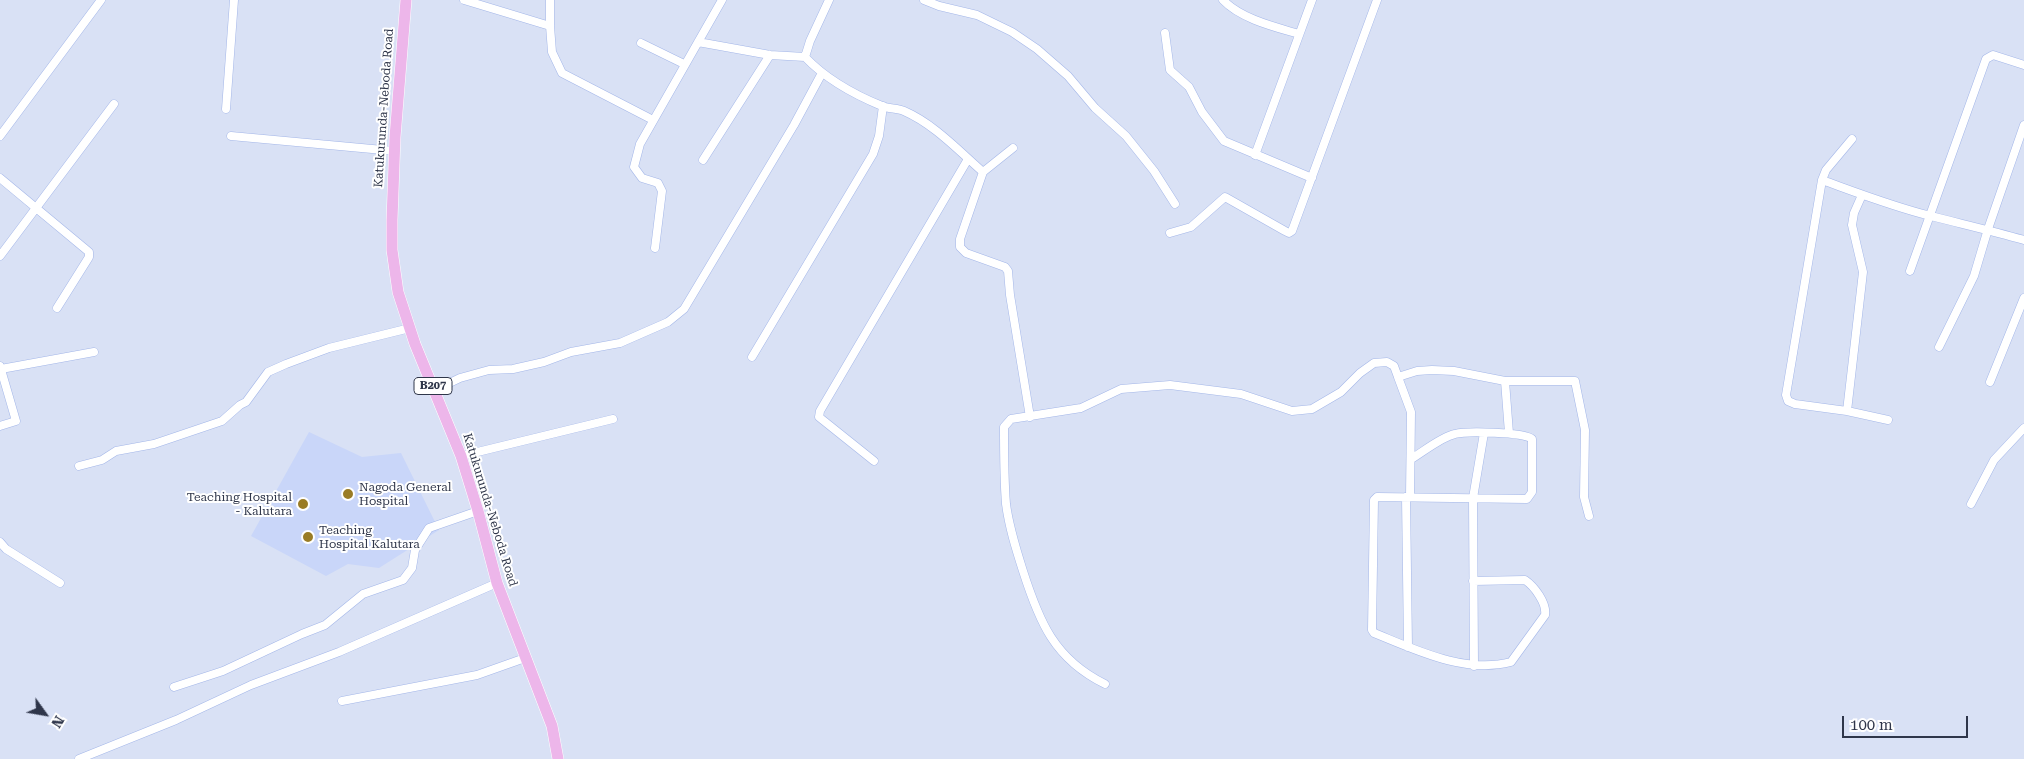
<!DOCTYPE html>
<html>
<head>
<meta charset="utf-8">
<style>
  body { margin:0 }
  #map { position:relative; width:2024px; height:759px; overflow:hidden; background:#d9e1f5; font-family:"Roboto Serif",serif }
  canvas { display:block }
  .north { position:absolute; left:20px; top:689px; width:50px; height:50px; -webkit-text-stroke:4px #fff; paint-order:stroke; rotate:122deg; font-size:14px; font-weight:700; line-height:20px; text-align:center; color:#2f364a }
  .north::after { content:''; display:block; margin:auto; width:18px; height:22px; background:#2f364a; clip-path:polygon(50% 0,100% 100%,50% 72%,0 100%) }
  .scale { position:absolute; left:1842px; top:716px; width:126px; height:22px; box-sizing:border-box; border:2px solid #2f364a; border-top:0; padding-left:6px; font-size:15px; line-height:18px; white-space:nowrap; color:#2f364a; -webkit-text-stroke:4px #fff; paint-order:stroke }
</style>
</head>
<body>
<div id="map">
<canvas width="2024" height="759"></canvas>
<div class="north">N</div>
<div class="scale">100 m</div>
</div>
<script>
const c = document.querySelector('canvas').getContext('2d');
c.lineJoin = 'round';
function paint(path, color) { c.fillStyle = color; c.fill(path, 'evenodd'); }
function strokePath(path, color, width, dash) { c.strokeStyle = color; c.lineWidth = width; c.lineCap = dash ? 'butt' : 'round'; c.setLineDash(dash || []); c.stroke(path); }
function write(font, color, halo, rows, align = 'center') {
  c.font = font + ' "Roboto Serif",serif'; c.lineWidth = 4; c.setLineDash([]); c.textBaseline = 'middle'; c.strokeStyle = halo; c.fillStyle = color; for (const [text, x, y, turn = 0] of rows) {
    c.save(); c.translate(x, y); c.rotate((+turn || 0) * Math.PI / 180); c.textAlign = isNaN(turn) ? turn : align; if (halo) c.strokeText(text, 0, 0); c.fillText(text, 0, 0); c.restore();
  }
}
paint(new Path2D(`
  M309,432L362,457L401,453L439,530L379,568L348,564L326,576L251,536Z`), '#c9d6f9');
const minor = new Path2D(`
  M464,0L550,26
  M550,0V26L552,52L562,73L653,120
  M829,0L810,41L805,57C825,78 855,95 882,106C889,109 897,108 904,111C934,124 959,151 983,172
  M924,0L939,6L977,15L1012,32L1037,49L1068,76L1095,108L1126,136L1154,171L1175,204
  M1223,0C1241,19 1275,27 1299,34
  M1165,33L1170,70L1189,87L1202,112L1224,141L1312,178
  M698,42L770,55L805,57
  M641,43L684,64
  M226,109L234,0
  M0,136L101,0
  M231,136L394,151
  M1852,139L1826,170L1822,180L1786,395L1788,401L1795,404L1847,411L1888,420
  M1013,148L983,172L960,239V247L966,253L1005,267L1008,271L1010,295L1030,417
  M1255,155L1312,0
  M703,160L770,55
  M0,178L89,252V257L57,308
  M1822,180C1858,193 1894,207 1931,216C1962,224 1993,231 2024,240
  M1170,233L1191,227L1225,197L1285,231L1289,233L1292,231L1377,0
  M655,248L662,191L658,183L642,178L634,167L640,144L722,0
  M0,256L114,104
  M1910,271L1986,59L1993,55L2024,65
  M1939,347L1974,276L1988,229L2024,125
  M752,357L873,154L879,136L883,106
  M0,366L16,421L0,426
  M1,369L94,352
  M1398,377L1411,412L1410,497
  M1505,381L1509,433
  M1990,382L2024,298
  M435,390L460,378L489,370L513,369L544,362L571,352L620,343L668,322L684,309L794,125L822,73
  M1847,411L1863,272L1852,225L1854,213L1862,195
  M461,456L613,419
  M1411,459C1423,452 1441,437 1455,434C1466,431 1524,432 1532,439V492L1527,499L1377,497L1374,500L1372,630L1374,633C1416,650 1465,674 1511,662L1545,615C1547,603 1534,586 1525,580L1473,581
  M874,461L819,417L820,411L968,159
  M79,466L102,460L116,451L154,444L222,421L240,405L246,402L268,372L286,364L329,348L410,328
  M1406,497L1408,647
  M1971,504L1994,460L2024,428
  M0,542L6,549L60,583
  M1474,666L1473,498L1484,433
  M1105,684C1054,659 1039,621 1023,571C1016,549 1009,527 1006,504C1004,479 1004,453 1004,427L1011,419L1081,408L1121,389L1170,385L1241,394L1292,411L1312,409L1341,392L1360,373L1374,363L1387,362L1394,366L1398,377L1417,371L1432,370L1454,371L1505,381H1575L1585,430L1584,497L1589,516
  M174,687L223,671L302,634L325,625L363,594L403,580L412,568L415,550L429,528L478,511
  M342,701L477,675L525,658
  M79,759L176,720L251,685L339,652L497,583`);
const primary = new Path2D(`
  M406,0L395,137L392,220V250L398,292L415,344L461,456L478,511L497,583L552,726L558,759`);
strokePath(minor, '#a3b6e8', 9);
strokePath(primary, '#fff', 12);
strokePath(minor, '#fff', 8);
strokePath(primary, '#edb6ea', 11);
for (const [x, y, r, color] of [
  [348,494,6,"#9a7c25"],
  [303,504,6,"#9a7c25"],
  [308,537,6,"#9a7c25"]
]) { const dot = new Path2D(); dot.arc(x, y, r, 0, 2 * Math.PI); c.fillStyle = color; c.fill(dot); strokePath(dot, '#fff', 2); }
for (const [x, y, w] of [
  [433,386,38]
]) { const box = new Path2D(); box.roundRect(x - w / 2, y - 8.5, w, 17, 4); c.fillStyle = '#fff'; c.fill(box); strokePath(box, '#2f364a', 1); }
write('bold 11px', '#2f364a', null, [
  ["B207",433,386]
]);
write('12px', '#2f364a', '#fff', [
  ["Katukurunda-Neboda Road",384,108,-86],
  ["Katukurunda-Neboda Road",490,510,73]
]);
write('12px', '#2f364a', '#fff', [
  ["Nagoda General",359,487],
  ["Hospital",359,501],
  ["Teaching Hospital",292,497,"right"],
  ["- Kalutara",292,511,"right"],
  ["Teaching",319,530],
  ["Hospital Kalutara",319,544]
], 'left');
</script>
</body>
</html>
